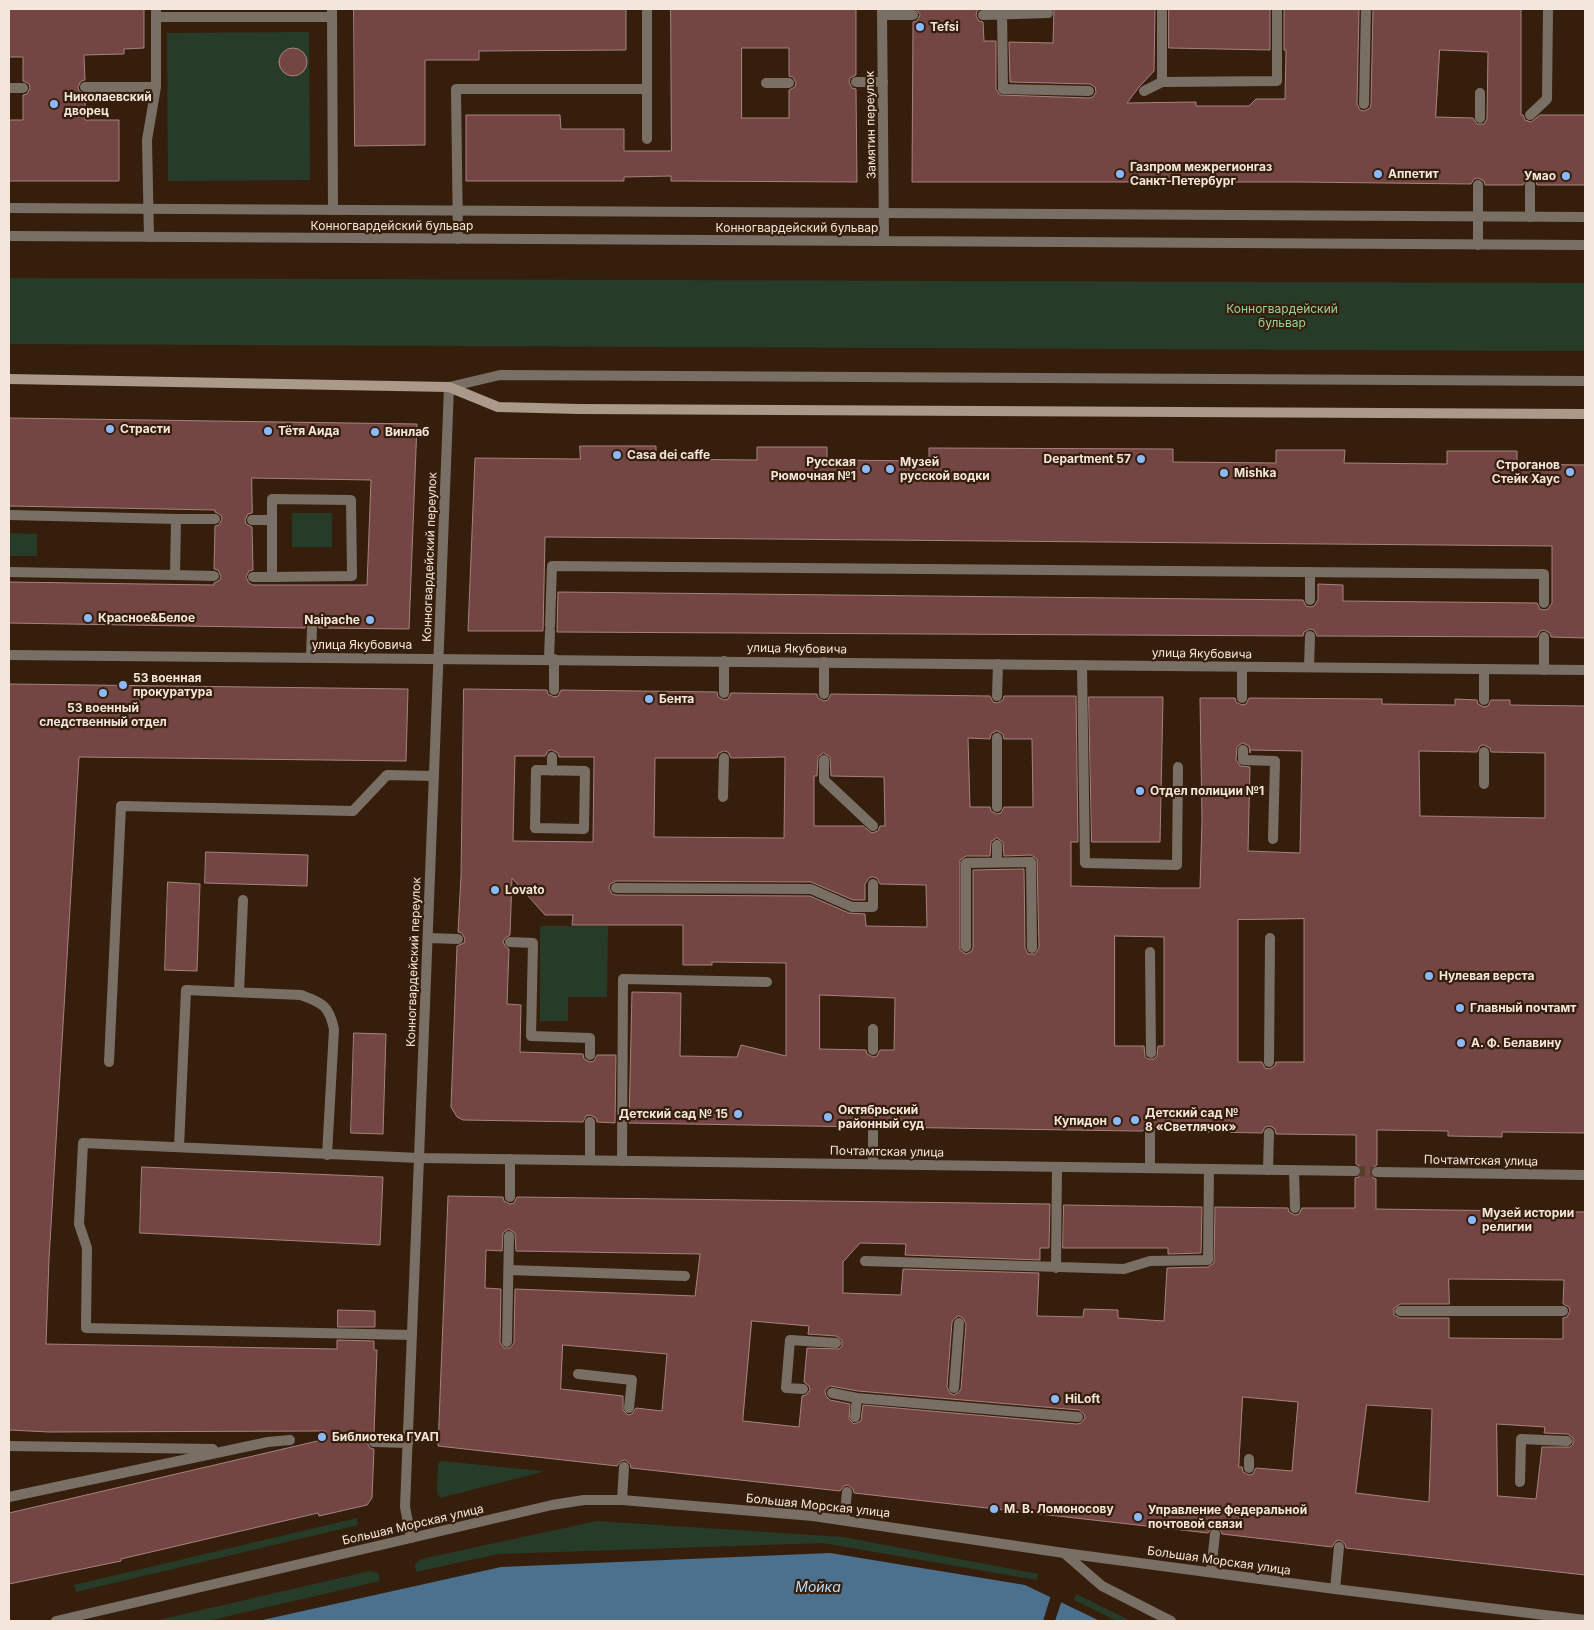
<!DOCTYPE html>
<html>
<head>
<meta charset="utf-8">
<style>
  body { margin:0 }
  #map { position:relative; width:1594px; height:1630px; overflow:hidden; background:#351f0c; font-family:Inter,sans-serif }
  canvas { display:block }
  .frame { position:absolute; inset:0; border:10px solid #f5e6db; pointer-events:none }
</style>
</head>
<body>
<div id="map">
<canvas width="1594" height="1630"></canvas>
<div class="frame"></div>
</div>
<script>
const c = document.querySelector('canvas').getContext('2d');
c.lineJoin = 'round';
function paint(path, color) { c.fillStyle = color; c.fill(path, 'evenodd'); }
function strokePath(path, color, width, dash) { c.strokeStyle = color; c.lineWidth = width; c.lineCap = dash ? 'butt' : 'round'; c.setLineDash(dash || []); c.stroke(path); }
function write(font, color, halo, rows, align = 'center') {
  c.font = font + ' Inter,sans-serif'; c.lineWidth = 4.5; c.setLineDash([]); c.textBaseline = 'middle'; c.strokeStyle = halo; c.fillStyle = color; for (const [text, x, y, turn = 0] of rows) {
    c.save(); c.translate(x, y); c.rotate((+turn || 0) * Math.PI / 180); c.textAlign = isNaN(turn) ? turn : align; if (halo) c.strokeText(text, 0, 0); c.fillText(text, 0, 0); c.restore();
  }
}
paint(new Path2D(`
  M309,32L310,180L168,181L167,33Z
  M9,278L1585,283V351L9,344Z
  M292,513H332V547H292Z
  M9,533L37,534V556H9Z
  M540,926H608L607,997H568V1021H540Z
  M441,1461L541,1471L542,1472L440,1498L437,1493L438,1464Z
  M357,1518L358,1525L76,1592L74,1585Z
  M597,1521L843,1537L1038,1574L1037,1580L823,1543L498,1554L416,1572L415,1564L421,1559Z
  M370,1571L378,1573L380,1581L207,1621H154Z
  M1076,1594L1131,1621H1117L1074,1600Z`), '#273c28');
paint(new Path2D(`
  M830,1553L1025,1585L1100,1621H258L501,1567Z`), '#4b718f');
paint(new Path2D(`
  M1051,1595L1062,1600L1055,1621H1043Z`), '#351f0c');
const building = new Path2D(`
  M9,9H144V48L124,49V54L84,55L85,80L81,81L78,87L79,91L85,94V120H119V181H9V120H23V95L27,94L30,88L29,84L23,81V57H9Z
  M354,9H626V50L479,51V60H425V145L355,146Z
  M671,9H856V75L850,78L849,82L852,88L856,89L857,182L671,181V176L624,177V181H466V115H560L561,129H624V151H671ZM742,48H789V76L793,77L796,83L795,87L789,90V118H742Z
  M916,9H980L977,11L976,16L979,21L983,22L984,41H996V89L1000,95L1089,98L1093,97L1096,92L1095,87L1090,84L1010,82L1009,42L1053,43L1054,9H1155L1154,71L1139,87L1127,103L1196,102V106H1249L1256,99H1285L1286,50H1284V9H1359L1357,104L1360,110L1364,111L1370,108L1371,104L1373,9H1521V115H1523L1525,120L1531,122L1540,115H1585V185H1537L1536,181L1530,178L1526,179L1523,185H1485L1484,181L1478,178L1474,179L1471,184L1298,182H912L913,22L917,21L920,15ZM1440,50L1488,52L1487,119L1484,124H1477L1473,118L1436,117Z
  M1169,9H1270V50L1169,48Z
  M279 62a14 14 0 1 1 28 0a14 14 0 1 1-28 0Z
  M9,418L417,424L409,629L319,628L316,622L312,621L306,624L305,628L9,623V582L214,585V583L220,580L221,576L218,570L214,569L215,526L219,525L222,519L221,515L215,512V510L9,506ZM252,478L371,480L367,585H253L249,583L246,577L249,571L253,570L252,527L246,524L245,520L248,514L252,513Z
  M580,446H656V459L757,460V447H827V460L929,461V448L1173,449V462L1276,463V450H1345L1344,463L1447,464V451H1517V464L1585,465V638L1551,637L1550,633L1544,630L1540,631L1537,637L1317,636L1314,630L1310,629L1304,632L1303,636L557,632L558,592L1303,600L1306,606L1310,607L1314,606L1318,600V584L1343,585V601L1537,603L1540,609L1544,610L1548,609L1552,603V546L545,537L543,631H468L475,458L580,459Z
  M9,684L408,689L406,761L79,757L49,1259L46,1344L337,1349V1340L374,1341V1350H377L374,1435L368,1438L367,1442L370,1448L374,1449L372,1498L367,1505L319,1516L318,1513L121,1559V1561L9,1584V1513L326,1439L325,1431L49,1432L9,1430Z
  M464,689L547,690L548,694L554,697L558,696L561,690L717,692L718,697L724,700L728,699L731,693L817,694L818,698L824,701L828,700L831,694L990,696L993,702L997,703L1003,700L1004,696H1076L1078,842H1071V886L1160,888H1200L1202,820L1200,698H1235L1236,702L1242,705L1246,704L1249,698L1382,699V704L1455,705V699L1477,700L1478,704L1484,707L1488,706L1491,700H1510V705L1585,706V1133L1502,1132V1137L1448,1136V1131L1377,1130V1165L1371,1168L1370,1172L1373,1178L1376,1179V1209L1585,1212V1575L1346,1548L1345,1544L1340,1540L1336,1541L1332,1547L1222,1534L1221,1531L1216,1527L1212,1528L1208,1533L854,1493L853,1489L848,1485L844,1486L840,1491L631,1468L630,1464L625,1460L621,1461L617,1466L438,1446L448,1196L503,1197L504,1201L510,1204L514,1203L517,1197L1050,1204L1049,1248H1040V1260L905,1255L906,1244L860,1243L843,1262V1293L901,1295L903,1269L1039,1273L1037,1316L1083,1317L1084,1309L1118,1310V1318L1164,1321L1167,1268L1208,1267L1214,1263L1215,1207L1288,1208L1289,1212L1295,1215L1299,1214L1302,1208H1355V1178L1359,1177L1362,1172L1361,1167L1356,1164V1135L1276,1134L1275,1129L1270,1126L1265,1127L1262,1133L1157,1131L1156,1127L1150,1124L1146,1125L1143,1131H1135L880,1127L879,1123L873,1120L869,1121L866,1127L629,1123L632,992L681,993L680,1056L737,1057L741,1045L786,1056V963L712,962V965H683V925H572L573,915H545L512,878L510,935L505,938L503,942L506,947L509,949L507,1004L521,1005L520,1052L583,1054L584,1059L590,1062L594,1061L597,1055H616L615,1123L597,1122L596,1118L590,1115L586,1116L583,1122L463,1120L457,1117L451,1107L457,946L464,943L465,939L462,933L458,932L461,876ZM997,731L1003,734L1004,739H1032L1033,807H1004L1001,813L997,814L991,811L990,807H970L968,738L990,739L991,734ZM1243,743L1249,746L1250,753V750L1302,751L1300,853L1248,851L1250,767L1240,766L1236,760L1237,747ZM1484,745L1490,748L1491,752L1545,753V818L1420,816L1419,751L1477,752L1480,746ZM552,750L558,753L559,757H594L593,842L513,841L515,756H545L548,751ZM724,751L728,752L731,758L785,757L784,838L654,837L655,758H717L718,754ZM824,753L830,757L831,776L884,777L885,826H880L878,831L872,833L863,826H814V776H817L818,757ZM997,838L1003,842L1004,856L1031,855L1037,859L1039,948L1035,954H1028L1025,948L1024,869L973,870V947L972,951L966,954L960,950V860L966,856H990L991,842ZM873,877L877,878L880,884L926,885L927,927L866,926L865,914L849,913L810,896L616,895L612,894L609,888L610,884L616,881L811,882L853,900H865V884L869,878ZM1304,919V1062H1276L1275,1066L1269,1069L1265,1068L1262,1062H1238V920ZM1115,936L1164,937V1046H1158L1157,1056L1154,1059H1148L1145,1057L1144,1046H1115ZM820,995L895,998L894,1050H880L877,1056L873,1057L867,1054L866,1050L820,1049ZM509,1229L515,1233L516,1251L700,1254L695,1296L515,1289L514,1343L510,1348H504L500,1342L501,1289L485,1288L486,1250L502,1251L503,1233ZM1449,1279L1564,1280L1563,1304L1569,1307L1570,1311L1567,1317L1563,1318V1339L1449,1338V1318H1400L1394,1315V1308L1400,1304H1449ZM959,1316L963,1318L966,1324L961,1389L959,1392L954,1395L950,1393L947,1387L952,1322L954,1319ZM752,1321L809,1326L808,1334L836,1336L842,1340V1346L839,1349L807,1348L804,1382L809,1386L810,1390L806,1395L802,1396L799,1427L743,1421ZM563,1345L667,1354L662,1411L636,1408L632,1414L628,1415L623,1410V1396L561,1389ZM830,1386L858,1391L1079,1410L1084,1414L1085,1418L1081,1423L1077,1424L863,1405L861,1421L854,1424L849,1419L850,1404L830,1400L826,1396L825,1391ZM1243,1397L1298,1402L1292,1471L1256,1468L1253,1474L1249,1475L1243,1472L1242,1467H1239ZM1367,1405L1432,1409L1429,1502L1356,1493ZM1497,1424L1545,1427L1544,1433L1568,1434L1573,1438V1444L1570,1447H1542L1536,1499L1498,1496Z
  M1089,697H1163L1160,842H1092Z
  M206,852L308,855L307,886L205,883Z
  M168,882L200,884L197,971L165,970Z
  M354,1033L386,1034L383,1134L351,1133Z
  M142,1167L383,1177L380,1245L140,1233Z
  M1064,1205L1202,1207L1201,1253L1168,1254V1248H1063Z
  M338,1310L375,1311V1327H338Z`);
paint(building, '#744643');
strokePath(building, '#a6827f', 1);
strokePath(new Path2D(`
  M1355,1171L1377,1172`), '#523d2b', 10, [10, 5]);
strokePath(new Path2D(`
  M332,9L333,210
  M1002,9L1003,89L1089,91
  M1162,9V82
  M882,15H913
  M983,15L1048,13
  M156,17H332
  M856,82H883
  M766,83H789
  M85,87H156
  M9,88H23
  M1144,91L1162,82L1277,81V9
  M1364,104L1366,9
  M1530,115L1547,99L1548,9
  M1480,118V93
  M647,139V9
  M1478,185V245
  M1530,217V185
  M149,237L147,140L156,87V9
  M458,239L456,89H647
  M272,499L351,500L352,576L272,577Z
  M9,515L176,519L175,575L9,572
  M176,519H215
  M252,520H272
  M175,575L214,576
  M253,577H272
  M1310,600V572
  M550,626L552,566L1544,574V603
  M311,657L312,628
  M549,659L550,631
  M724,661V693
  M824,662V694
  M1082,665L1085,863L1177,865L1178,767
  M1242,667V698
  M1309,667L1310,636
  M1544,670V637
  M554,690V659
  M997,696L998,664
  M1484,700V669
  M1243,750V760L1275,761L1273,839
  M824,760V780L873,826
  M536,770L585,771L584,829L535,828Z
  M552,771V757
  M1484,784V752
  M723,797L724,758
  M997,807V738
  M997,845V862
  M616,888L811,889L852,907H873V884
  M428,938L458,939
  M510,942L533,943L531,1036L590,1038V1055
  M966,947V863L1031,862L1032,948
  M1150,952L1151,1053
  M239,992L243,900
  M873,1050V1029
  M109,1062L121,806L353,811L387,775L434,776
  M1269,1062L1270,938
  M590,1122V1160
  M179,1147L186,990L301,995C323,1003 329,1006 334,1029L327,1155
  M510,1159V1197
  M622,1161L623,979L767,982
  M873,1164V1127
  M1150,1168V1131
  M1268,1170L1269,1133
  M1294,1170L1295,1208
  M865,1261L1124,1269L1150,1261L1208,1260L1209,1169
  M1056,1268L1057,1167
  M509,1270L685,1276
  M1400,1311H1563
  M412,1335L86,1328L87,1248L79,1224L83,1143L419,1158
  M507,1342L509,1236
  M578,1374L632,1380L629,1408
  M954,1388L959,1323
  M803,1389L786,1388L790,1340L836,1343
  M832,1393L857,1398
  M855,1417L857,1398L1078,1417
  M374,1442L408,1443
  M9,1446L213,1449
  M1249,1468V1459
  M1520,1482L1521,1439L1567,1441
  M9,1497L268,1442L290,1440
  M622,1500L624,1467
  M844,1520L847,1492
  M1211,1572L1215,1534
  M1335,1589L1339,1547`), '#7a6f65', 10);
strokePath(new Path2D(`
  M882,9L884,241
  M9,236L1585,245
  M9,655L1585,670
  M411,1538L405,1507L419,1158
  M1064,1553L1102,1586L1171,1621`), '#7a6f65', 10);
strokePath(new Path2D(`
  M9,208L1585,217
  M1355,1171L419,1158L449,387L500,375L1585,381
  M1377,1172L1585,1175
  M56,1621L552,1505L584,1500H622L813,1516L1064,1553L1335,1589L1585,1620`), '#7a6f65', 10);
strokePath(new Path2D(`
  M9,379L449,387L498,407L579,409L1585,414`), '#ab998a', 10);
for (const [x, y, r, color] of [
  [920,27,5,"#8bbafc"],
  [54,104,5,"#8bbafc"],
  [1120,174,5,"#8bbafc"],
  [1378,174,5,"#8bbafc"],
  [1566,176,5,"#8bbafc"],
  [110,429,5,"#8bbafc"],
  [268,431,5,"#8bbafc"],
  [375,432,5,"#8bbafc"],
  [617,455,5,"#8bbafc"],
  [1141,459,5,"#8bbafc"],
  [866,469,5,"#8bbafc"],
  [890,469,5,"#8bbafc"],
  [1570,472,5,"#8bbafc"],
  [1224,473,5,"#8bbafc"],
  [88,618,5,"#8bbafc"],
  [370,620,5,"#8bbafc"],
  [123,685,5,"#8bbafc"],
  [103,693,5,"#8bbafc"],
  [649,699,5,"#8bbafc"],
  [1140,791,5,"#8bbafc"],
  [495,890,5,"#8bbafc"],
  [1429,976,5,"#8bbafc"],
  [1460,1008,5,"#8bbafc"],
  [1461,1043,5,"#8bbafc"],
  [738,1114,5,"#8bbafc"],
  [828,1117,5,"#8bbafc"],
  [1135,1120,5,"#8bbafc"],
  [1117,1121,5,"#8bbafc"],
  [1472,1220,5,"#8bbafc"],
  [1055,1399,5,"#8bbafc"],
  [322,1437,5,"#8bbafc"],
  [994,1509,5,"#8bbafc"],
  [1138,1517,5,"#8bbafc"]
]) { const dot = new Path2D(); dot.arc(x, y, r, 0, 2 * Math.PI); c.fillStyle = color; c.fill(dot); strokePath(dot, '#351f0c', 2); }
write('bold 12px', '#f5e6db', '#351f0c', [
  ["Tefsi",930,27],
  ["Николаевский",64,97],
  ["дворец",64,111],
  ["Газпром межрегионгаз",1130,167],
  ["Санкт-Петербург",1130,181],
  ["Аппетит",1388,174],
  ["Умао",1556,176,"right"],
  ["Страсти",120,429],
  ["Тётя Аида",278,431],
  ["Винлаб",385,432],
  ["Casa dei caffe",627,455],
  ["Department 57",1131,459,"right"],
  ["Русская",856,462,"right"],
  ["Рюмочная №1",856,476,"right"],
  ["Музей",900,462],
  ["русской водки",900,476],
  ["Строганов",1560,465,"right"],
  ["Стейк Хаус",1560,479,"right"],
  ["Mishka",1234,473],
  ["Красное&Белое",98,618],
  ["Naipache",360,620,"right"],
  ["53 военная",133,678],
  ["прокуратура",133,692],
  ["Бента",659,699],
  ["53 военный",103,708,"center"],
  ["следственный отдел",103,722,"center"],
  ["Отдел полиции №1",1150,791],
  ["Lovato",505,890],
  ["Нулевая верста",1439,976],
  ["Главный почтамт",1470,1008],
  ["А. Ф. Белавину",1471,1043],
  ["Октябрьский",838,1110],
  ["районный суд",838,1124],
  ["Детский сад №",1145,1113],
  ["8 «Светлячок»",1145,1127],
  ["Детский сад № 15",728,1114,"right"],
  ["Купидон",1107,1121,"right"],
  ["Музей истории",1482,1213],
  ["религии",1482,1227],
  ["HiLoft",1065,1399],
  ["Библиотека ГУАП",332,1437],
  ["М. В. Ломоносову",1004,1509],
  ["Управление федеральной",1148,1510],
  ["почтовой связи",1148,1524]
], 'left');
write('12px', '#f5e6db', '#351f0c', [
  ["Замятин переулок",871,125,-91],
  ["Конногвардейский бульвар",392,226],
  ["Конногвардейский бульвар",797,228],
  ["Конногвардейский переулок",430,557,-88],
  ["улица Якубовича",362,645],
  ["улица Якубовича",797,649,1],
  ["улица Якубовича",1202,654,1],
  ["Конногвардейский переулок",414,962,-88],
  ["Почтамтская улица",887,1152,1],
  ["Почтамтская улица",1481,1161,1],
  ["Большая Морская улица",818,1506,6],
  ["Большая Морская улица",413,1525,-13],
  ["Большая Морская улица",1219,1561,8]
]);
write('12px', '#98d09b', '#351f0c', [
  ["Конногвардейский",1282,309],
  ["бульвар",1282,323]
]);
write('italic 14px', '#b9ddfb', '#351f0c', [
  ["Мойка",818,1588]
]);
</script>
</body>
</html>
